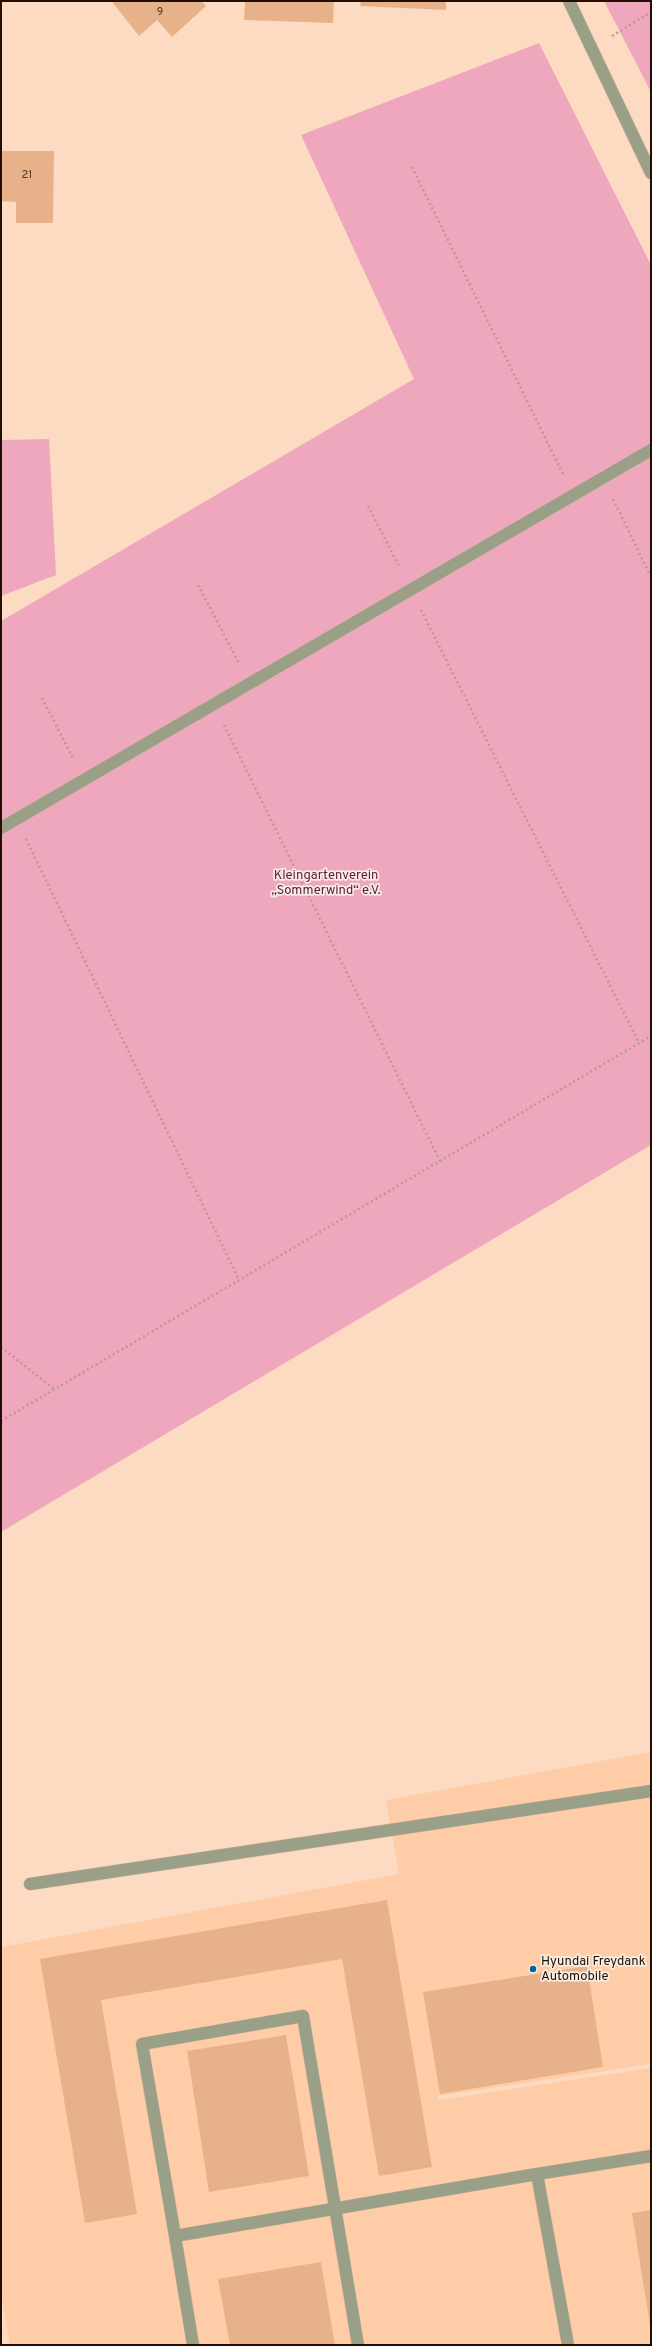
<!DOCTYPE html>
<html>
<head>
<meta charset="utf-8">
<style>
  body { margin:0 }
  #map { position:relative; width:652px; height:2346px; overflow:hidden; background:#fcdbc2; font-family:Overpass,sans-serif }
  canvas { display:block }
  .frame { position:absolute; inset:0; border:2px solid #220f02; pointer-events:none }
</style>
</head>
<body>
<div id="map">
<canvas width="652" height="2346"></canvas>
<div class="frame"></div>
</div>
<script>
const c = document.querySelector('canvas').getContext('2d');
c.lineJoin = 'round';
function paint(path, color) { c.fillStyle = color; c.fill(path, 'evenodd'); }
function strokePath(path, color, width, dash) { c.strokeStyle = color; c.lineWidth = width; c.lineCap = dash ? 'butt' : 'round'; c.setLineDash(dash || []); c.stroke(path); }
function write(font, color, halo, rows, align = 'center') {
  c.font = font + ' Overpass,sans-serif'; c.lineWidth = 3.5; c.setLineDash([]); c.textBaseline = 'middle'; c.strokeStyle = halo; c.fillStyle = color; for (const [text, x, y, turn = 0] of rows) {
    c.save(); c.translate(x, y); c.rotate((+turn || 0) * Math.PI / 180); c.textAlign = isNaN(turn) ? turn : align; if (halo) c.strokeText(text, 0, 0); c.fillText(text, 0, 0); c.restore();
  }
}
paint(new Path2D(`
  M651,1752V2064L438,2096L439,2100L651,2068V2345H10L1,2293V1947L399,1874L386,1800Z`), '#fecda8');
paint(new Path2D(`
  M604,1H651V92Z
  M539,43L651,265V1145L1,1532V621L414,379L301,135Z
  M49,439L56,575L1,596V440Z`), '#efa7bd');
paint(new Path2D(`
  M115,1H201L206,6L172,37L157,20L139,36L113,3Z
  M245,1H334L333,23L244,20Z
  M361,1H446V10L360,6Z
  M1,151H54L53,223H16V202L1,201Z
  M387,1900L432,2167L379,2176L342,1959L101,2000L137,2214L85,2223L40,1959Z
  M587,1966L603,2067L440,2094L423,1992Z
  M286,2035L309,2176L209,2192L187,2051Z
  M651,2210V2325H650L632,2213Z
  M321,2262L335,2345H230L218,2279Z`), '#e7b289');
const service = new Path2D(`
  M1,828L651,450
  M30,1884L651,1791
  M175,2236L193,2345
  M358,2345L303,2016L142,2044L175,2236L537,2174
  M568,2345L537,2174L651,2156`);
const tertiary = new Path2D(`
  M569,1L651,173`);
strokePath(service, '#d5b69f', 13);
strokePath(tertiary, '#d5b69f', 13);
strokePath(new Path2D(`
  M612,36L651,12
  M412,167L563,474
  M613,499L651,577
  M368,506L400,568
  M198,585L239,663
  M421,610L639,1043
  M42,698L74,760
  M224,725L441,1163
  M26,839L239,1280
  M1,1347L54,1389
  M1,1421L651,1036`), '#b99c87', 2.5, [2, 3]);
strokePath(service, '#9aa087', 12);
strokePath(tertiary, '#9aa087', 12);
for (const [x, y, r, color] of [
  [533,1969,4,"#036594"]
]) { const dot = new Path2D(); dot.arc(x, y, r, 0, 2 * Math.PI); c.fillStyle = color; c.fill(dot); strokePath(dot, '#f8ede5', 1.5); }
write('11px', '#533824', null, [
  ["9",160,13],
  ["21",27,176]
]);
write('13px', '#5f1735', '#f8ede5', [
  ["Kleingartenverein",326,876],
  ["„Sommerwind“ e.V.",326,891]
]);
write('13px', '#220f02', '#f8ede5', [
  ["Hyundai Freydank",541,1962],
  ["Automobile",541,1977]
], 'left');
</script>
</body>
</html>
